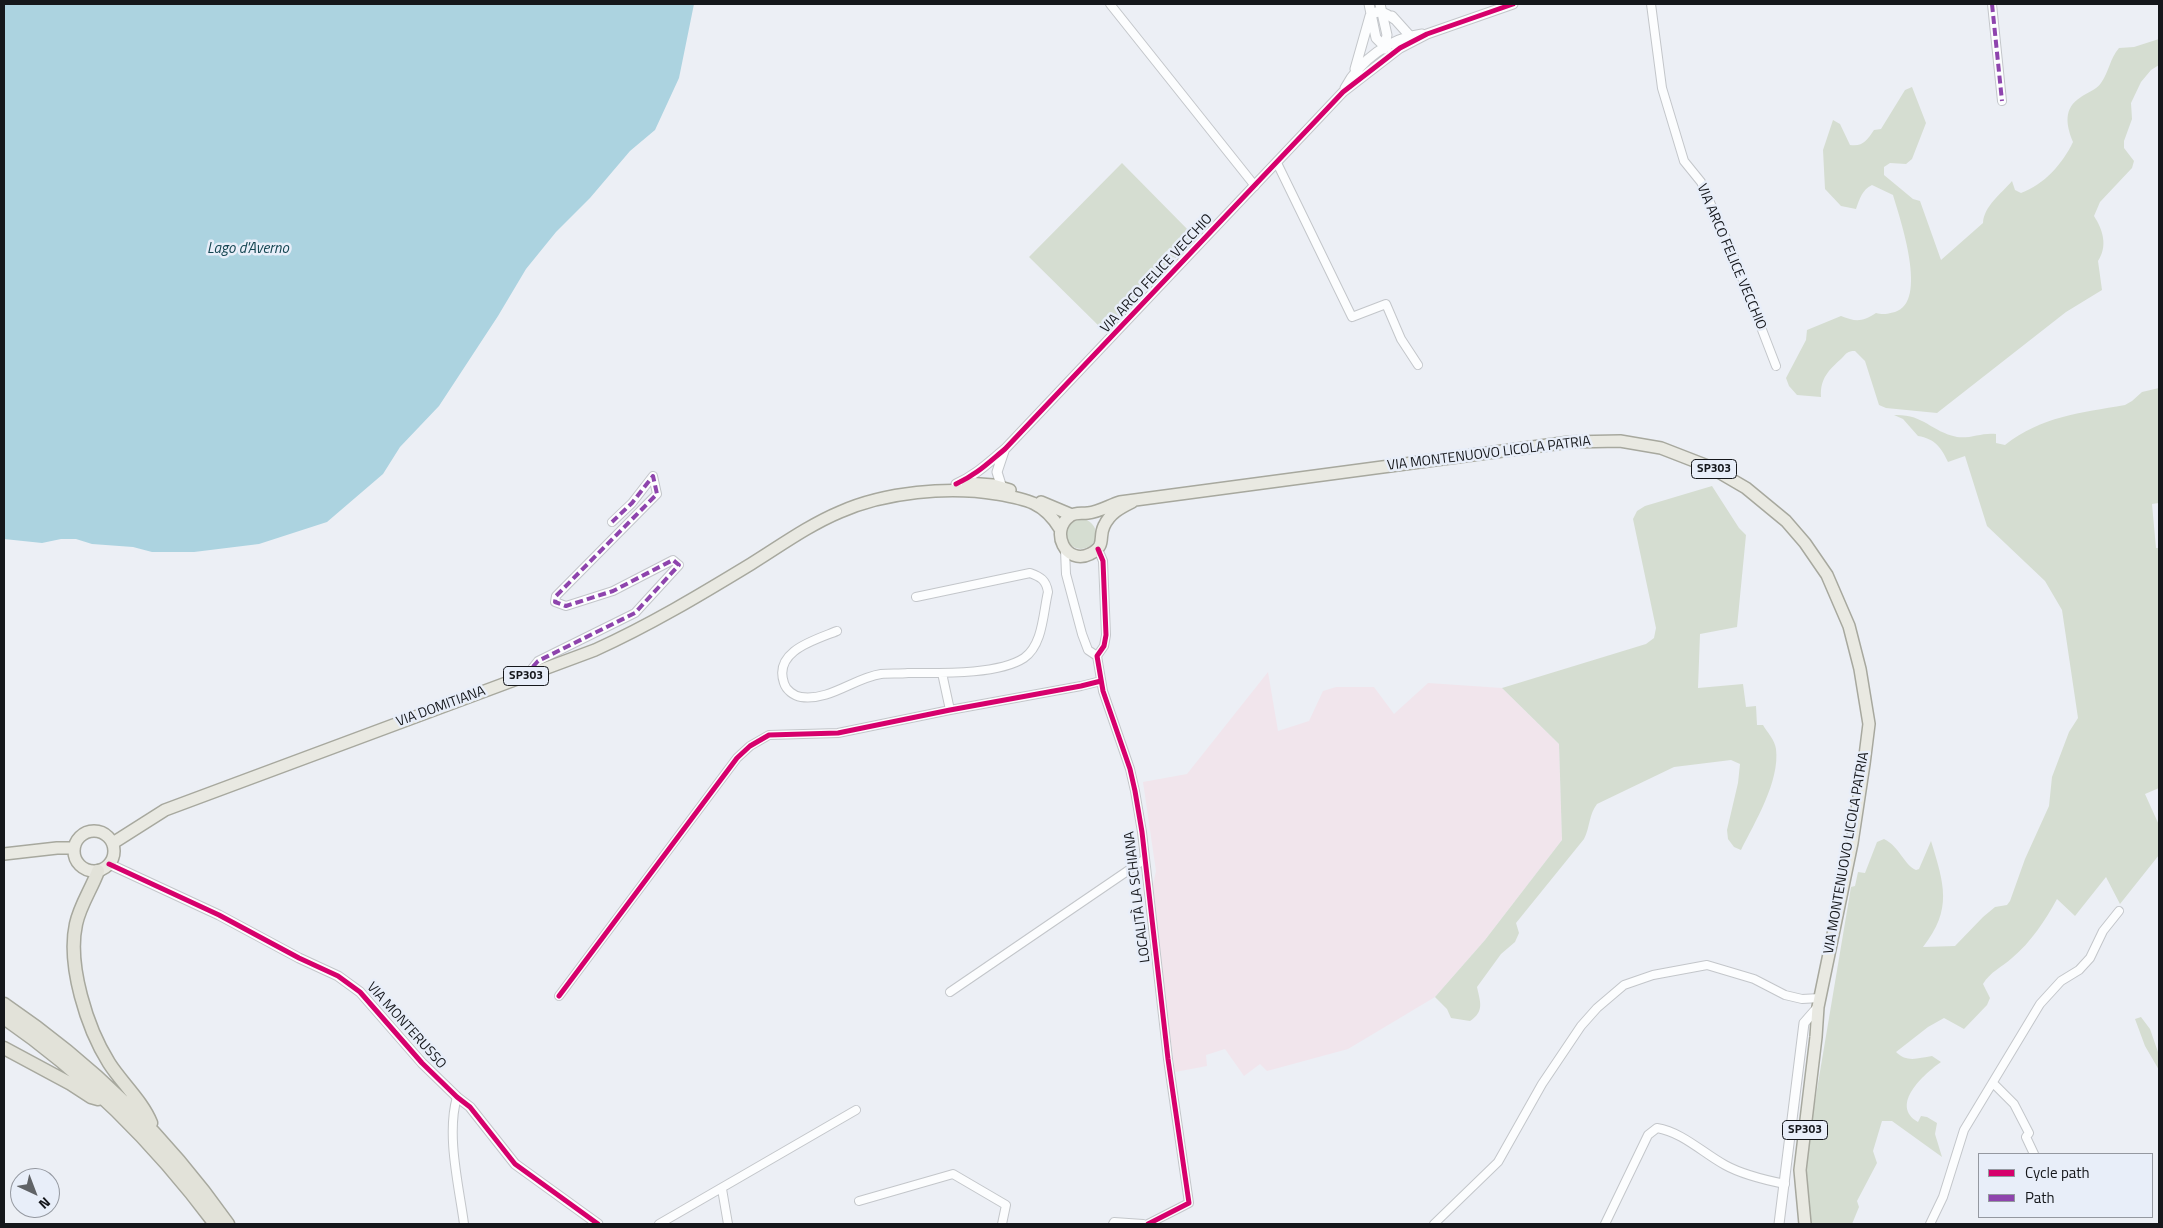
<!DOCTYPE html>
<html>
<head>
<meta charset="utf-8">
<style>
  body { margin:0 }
  #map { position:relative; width:2163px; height:1228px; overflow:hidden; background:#eceff5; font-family:"Titillium Web",sans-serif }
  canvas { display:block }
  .frame { position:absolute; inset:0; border:5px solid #15171b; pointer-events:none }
  .legend { position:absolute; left:1978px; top:1153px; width:175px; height:65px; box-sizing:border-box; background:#e8eef9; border:1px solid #9498a0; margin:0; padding:6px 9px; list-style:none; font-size:15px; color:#15171b }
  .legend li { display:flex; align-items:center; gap:10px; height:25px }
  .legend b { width:25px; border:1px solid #9498a0 }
  .north { position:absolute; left:10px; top:1168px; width:50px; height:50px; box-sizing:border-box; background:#e8eef9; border:1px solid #9498a0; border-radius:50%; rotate:137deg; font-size:14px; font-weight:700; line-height:20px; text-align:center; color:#15171b }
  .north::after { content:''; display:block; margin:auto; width:18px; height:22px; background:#606367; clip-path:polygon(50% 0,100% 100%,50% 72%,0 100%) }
</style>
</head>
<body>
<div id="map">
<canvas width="2163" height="1228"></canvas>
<div class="frame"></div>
<ul class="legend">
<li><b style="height:6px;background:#d6006c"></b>Cycle path</li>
<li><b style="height:6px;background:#8e44ad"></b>Path</li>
</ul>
<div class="north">N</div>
</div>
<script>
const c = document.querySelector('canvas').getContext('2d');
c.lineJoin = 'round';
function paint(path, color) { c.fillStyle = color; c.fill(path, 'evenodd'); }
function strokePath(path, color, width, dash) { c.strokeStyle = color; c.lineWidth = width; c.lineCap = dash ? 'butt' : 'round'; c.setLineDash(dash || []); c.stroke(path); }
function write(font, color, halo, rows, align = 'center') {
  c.font = font + ' "Titillium Web",sans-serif'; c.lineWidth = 5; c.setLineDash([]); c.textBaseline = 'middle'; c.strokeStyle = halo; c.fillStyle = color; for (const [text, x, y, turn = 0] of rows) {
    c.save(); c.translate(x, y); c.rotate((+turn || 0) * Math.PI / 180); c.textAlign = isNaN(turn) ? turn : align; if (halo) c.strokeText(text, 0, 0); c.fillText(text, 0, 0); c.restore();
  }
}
paint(new Path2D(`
  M1268,672L1278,731L1309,721L1323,691L1336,687H1374L1394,714L1428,683L1502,688L1559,744L1562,840L1485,940L1435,997L1348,1049L1267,1071L1260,1064L1244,1076L1225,1049L1206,1055L1207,1066L1175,1072L1151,894L1156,871L1143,782L1187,774Z`), '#f1e5ec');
paint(new Path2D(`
  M2159,39V65L2151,70L2141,82L2131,103L2132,119L2124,141V148L2134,161L2132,168L2100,202L2094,216C2103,230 2108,246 2098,261L2102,290L2066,312L1937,413L1886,408L1879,405L1865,361L1855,351C1847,351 1847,353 1842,358C1829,370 1820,378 1821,397L1797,395L1789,386L1786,378L1806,340L1807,330L1841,316C1856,322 1862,322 1876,313C1883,315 1887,314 1895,312C1929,302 1900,219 1893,195L1872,185C1862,190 1860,198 1856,209L1841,206L1825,189L1823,150L1833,120L1840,124L1850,145C1863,147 1867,140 1874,130L1881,129L1905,90L1912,87L1926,123L1912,159L1906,164L1890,163L1884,167V175L1913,199L1920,201L1941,260L1983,223C1984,206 2001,194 2012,181L2015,190L2021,193C2044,185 2063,163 2073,142C2066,125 2063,108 2081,97C2088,92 2096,90 2101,83C2109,72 2110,58 2119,48L2134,47Z
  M1122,163L1195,237L1106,333L1029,257Z
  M2159,388V503L2152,504L2156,548H2159V788L2145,794L2159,825V855L2120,904L2106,877L2075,916L2057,899C2045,921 2031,942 2012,958C2002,967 1990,972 1983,984L1990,998L1987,1005L1964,1029L1944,1018L1928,1027L1896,1052C1907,1063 1918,1058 1932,1056L1941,1062C1924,1074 1889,1105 1918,1122L1921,1116L1927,1117L1937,1123L1935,1134L1942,1157L1892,1121H1882L1873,1151L1877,1163L1857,1201L1859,1207L1852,1224H1810L1805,1183L1807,1149L1851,887L1855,886L1858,872L1865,873L1877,842L1884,839C1899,846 1905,866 1916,870L1919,869L1931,841C1944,884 1953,909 1923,947L1955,946L1983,917L1995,907L2007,905L2010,901L2025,859L2049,806L2052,777L2069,732L2078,718L2062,610L2045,581L1987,526L1965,456L1948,462C1941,447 1935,439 1918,436L1903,419L1894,415C1924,414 1930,431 1957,437C1970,439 1983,432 1996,434V443L2005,445C2042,416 2080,413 2125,405L2132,401L2142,392Z
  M1712,486L1739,528L1746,535L1737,627L1700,634L1698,688L1743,684L1746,707L1756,706L1757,725H1763C1767,732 1775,740 1776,749C1780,781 1755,822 1741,850L1734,847L1728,839L1727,830L1738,783L1740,764L1731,760L1674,767L1597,804C1589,814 1590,827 1584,839L1516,923L1519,933L1515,942L1501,954L1477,987C1480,1002 1485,1011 1470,1021L1451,1018L1447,1009L1435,997L1485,940L1562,840L1559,744L1502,688L1646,644L1654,638L1656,628L1633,519L1637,511L1645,506Z
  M1066 534a15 15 0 1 1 30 0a15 15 0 1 1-30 0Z
  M2141,1017L2150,1029L2159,1055V1070L2145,1046L2135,1019Z`), '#d5ddd1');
paint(new Path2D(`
  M4,4H694L679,78L655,130L630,151L590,198L556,232L526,269L498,316L439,406L400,447L383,474L327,522L259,544L194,552H152L133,547L92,544L76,539H61L42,543L4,539Z`), '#acd3e0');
const minor = new Path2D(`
  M1110,4L1255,186
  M1651,4L1662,88L1684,161L1701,182L1732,252L1776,366
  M1992,4L2002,101
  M1277,163L1352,317L1386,304L1401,339L1418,365
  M1098,549L1103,561L1106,635L1104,646L1097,656L1103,691L1130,769L1135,791L1142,832L1168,1059L1189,1203L1148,1224
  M1065,550L1066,574L1082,634L1088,650L1097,656
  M837,631C815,640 773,651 784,683C786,690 794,696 801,697C830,701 854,678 881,674C889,673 899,674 908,673C939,673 998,675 1024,658C1043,645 1043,613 1048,592C1046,580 1041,577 1030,573L916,597
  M942,673L950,710
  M527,675L538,661L635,613L679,565L673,560L613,591L566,606L555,602L556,596L657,494L653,476L632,503L612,522
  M950,992L1145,859
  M559,996L737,758L750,746L769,735L838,733L950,710L1081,686L1101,681
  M1993,1083L2014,1104L2029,1133L2026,1137L2034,1154
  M457,1097C446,1135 459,1186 464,1224
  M722,1189L728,1224
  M859,1201L953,1174L1006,1205L1002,1224
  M659,1224L856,1110
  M1113,1224L1114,1222L1143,1224
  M1434,1224L1498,1162L1542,1084L1581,1026L1597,1008L1624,985L1653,975L1707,965L1754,979L1785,995L1802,999L1820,998
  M1605,1224L1648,1135L1657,1128C1682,1132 1703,1153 1725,1165C1743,1175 1765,1180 1785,1184
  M1930,1224L1943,1197L1964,1130L2040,1004L2061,981L2079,970L2090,958L2103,931L2119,911`);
const tertiary = new Path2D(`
  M1369,4L1376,38L1385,47H1387
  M1380,4L1387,35L1384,49
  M1392,16L1410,36
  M1355,69L1370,16C1378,8 1386,13 1394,19
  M1345,88C1360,60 1390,38 1422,34
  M956,484C976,475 988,463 1005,449L1343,92L1400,48L1427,34L1513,4
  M1002,488L997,472L1004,451
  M109,864L219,915L299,958L338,976L360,992L422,1063L457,1097L470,1107L515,1164L598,1224
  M1779,1224L1804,1023L1818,1007`);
const primary = new Path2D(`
  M967,483L993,485L1010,490
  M1041,502L1072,515
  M1132,502C1120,508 1110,513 1104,526C1098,538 1107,545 1090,554C1066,566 1049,531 1070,516C1076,512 1081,514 1088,513C1099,512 1110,505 1120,502L1570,442L1620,441L1661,448L1710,467L1746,488L1786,521L1805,543L1827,575L1849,626L1860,669L1869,724L1864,764L1852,843L1818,1007L1816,1037L1800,1170L1805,1224
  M74 851a20 20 0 1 1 40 0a20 20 0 1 1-40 0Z
  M113,843L165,810L595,650C650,625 700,595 751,564C780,546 809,525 840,512C885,492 948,486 997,494C1026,499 1044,502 1060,529
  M4,854L57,848H74`);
const trunk = new Path2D(`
  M98,871C92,888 80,905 76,924C67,965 87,1028 109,1063C121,1082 143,1102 151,1123
  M4,1004C91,1063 168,1139 228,1224
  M4,1018C85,1074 156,1145 215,1224
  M4,1048L71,1084L91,1097L98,1099`);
strokePath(minor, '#c3c6ca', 10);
strokePath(tertiary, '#c3c6ca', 11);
strokePath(primary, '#a7a89e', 14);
strokePath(trunk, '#a7a89e', 15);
strokePath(minor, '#fcfdfe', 8);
strokePath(tertiary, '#fcfdfe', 9);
strokePath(primary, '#e9e9e2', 11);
strokePath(trunk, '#e2e2d9', 12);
strokePath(new Path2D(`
  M1992,4L2002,101
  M525,676L538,661L635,613L679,565L673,560L613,591L566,606L555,602L556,596L657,494L653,476L632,503L612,522`), '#8e44ad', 4, [8, 4]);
strokePath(new Path2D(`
  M956,484C976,475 988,463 1005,449L1343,92L1400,48L1427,34L1513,4
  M1098,549L1103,561L1106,635L1104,646L1097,656L1103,691L1130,769L1135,791L1142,832L1168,1059L1189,1203L1148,1224
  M109,864L219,915L299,958L338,976L360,992L422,1063L457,1097L470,1107L515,1164L598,1224
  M559,996L737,758L750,746L769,735L838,733L950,710L1081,686L1101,681`), '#d6006c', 5);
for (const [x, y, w] of [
  [1714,469,45],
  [526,676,45],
  [1805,1130,45]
]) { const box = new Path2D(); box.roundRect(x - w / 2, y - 9.5, w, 19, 4); c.fillStyle = '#e8eef9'; c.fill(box); strokePath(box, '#15171b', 1); }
write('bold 12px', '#15171b', null, [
  ["SP303",1714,469],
  ["SP303",526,676],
  ["SP303",1805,1130]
]);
write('14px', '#15171b', '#e8eef9', [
  ["VIA ARCO FELICE VECCHIO",1731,257,67],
  ["VIA ARCO FELICE VECCHIO",1157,274,-47],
  ["VIA MONTENUOVO LICOLA PATRIA",1489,454,-7],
  ["VIA DOMITIANA",441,707,-20],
  ["VIA MONTENUOVO LICOLA PATRIA",1847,853,-80],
  ["LOCALITÀ LA SCHIANA",1138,897,-97],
  ["VIA MONTERUSSO",406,1026,48]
]);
write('italic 15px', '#144551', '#e8eef9', [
  ["Lago d'Averno",248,249]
]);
</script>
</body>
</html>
